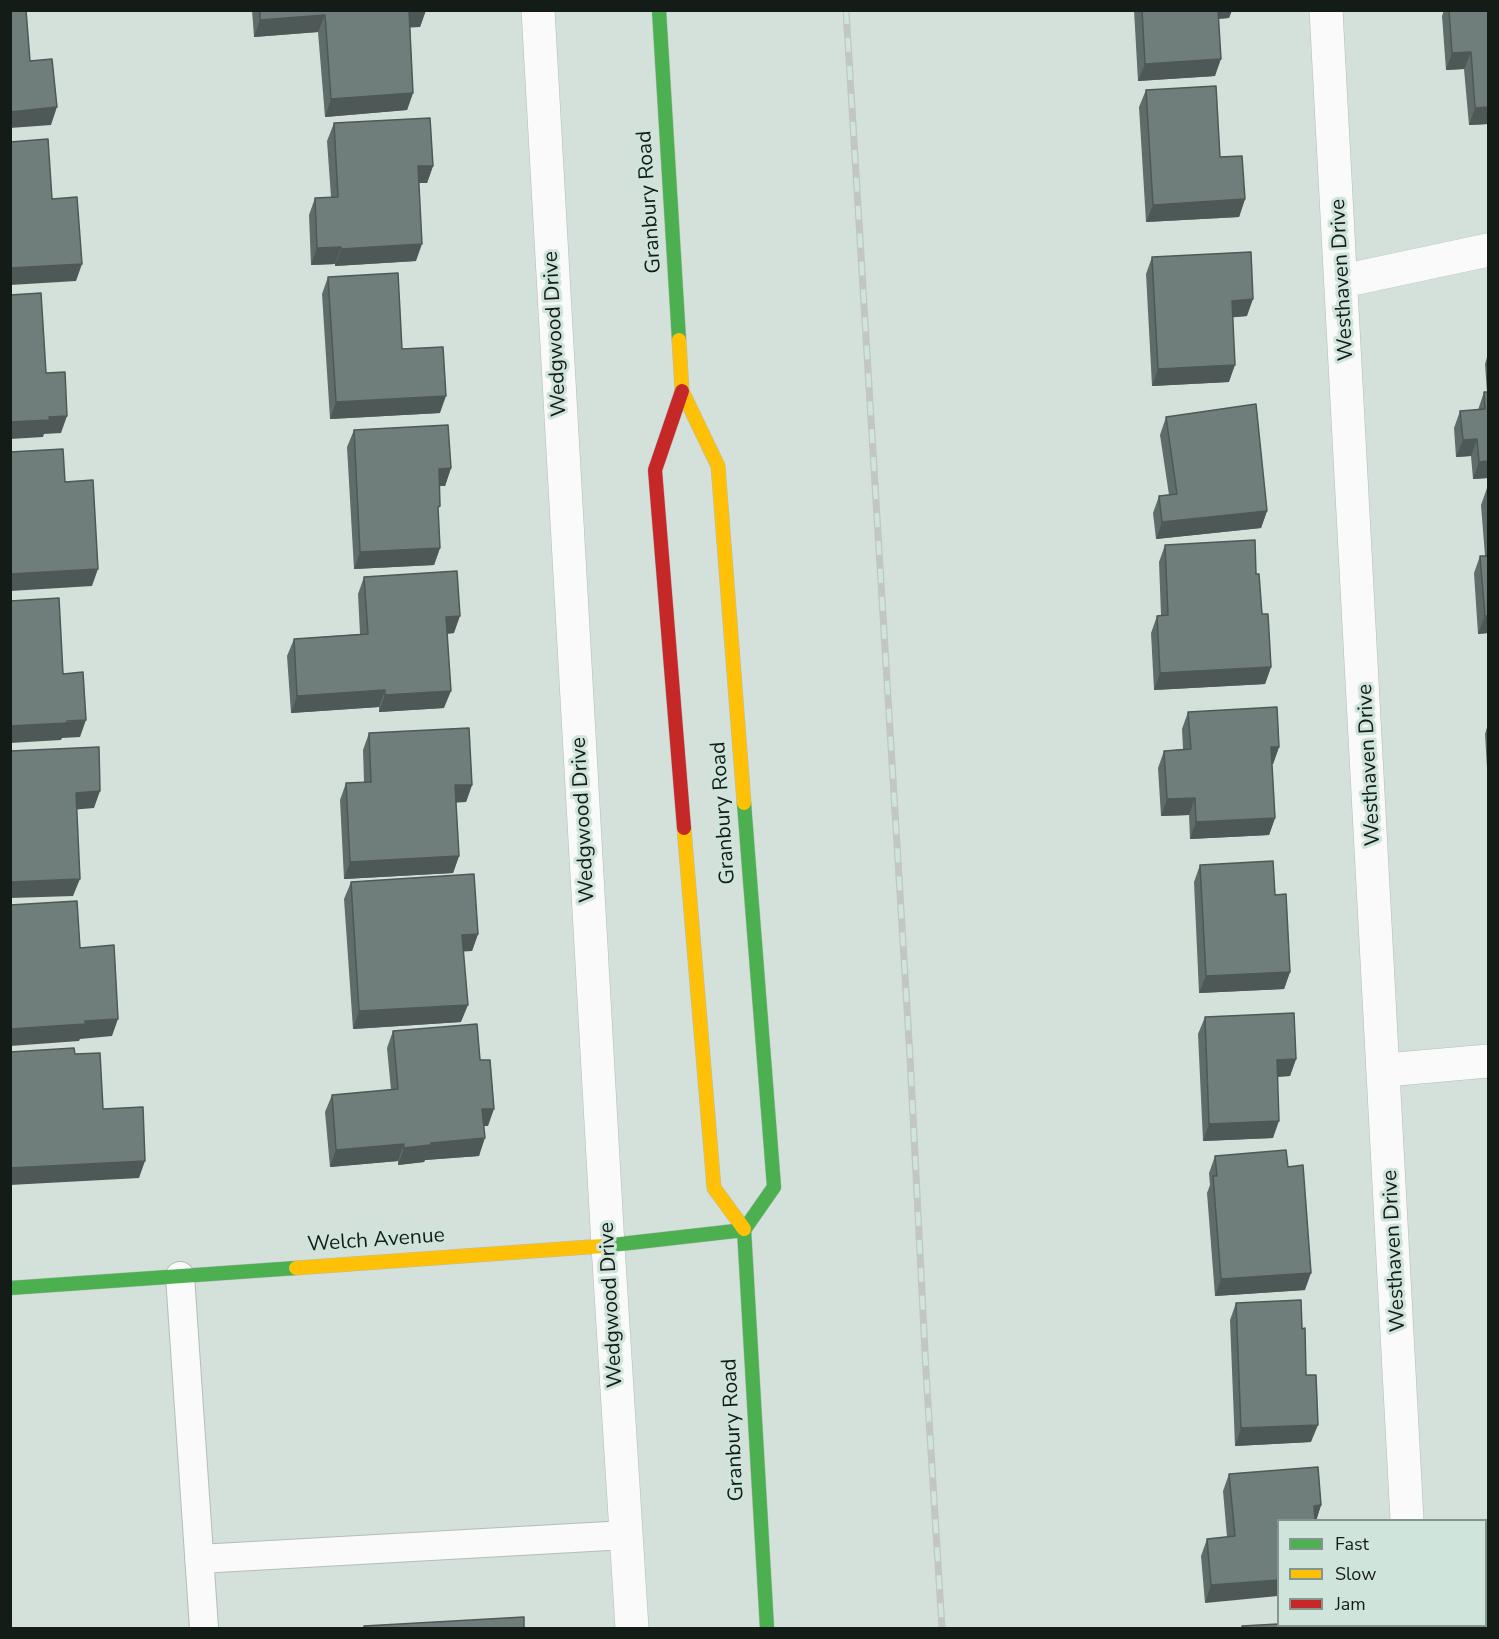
<!DOCTYPE html>
<html>
<head>
<meta charset="utf-8">
<style>
  body { margin:0 }
  #map { position:relative; width:1499px; height:1639px; overflow:hidden; background:#d4e0da; font-family:"Nunito Sans",sans-serif }
  canvas { display:block }
  .frame { position:absolute; inset:0; border:12px solid #141c18; pointer-events:none }
  .legend { position:absolute; left:1277px; top:1519px; width:210px; height:108px; box-sizing:border-box; background:#cfe5db; border:2px solid #84958d; margin:0; padding:8px 10px; list-style:none; font-size:18px; color:#141c18 }
  .legend li { display:flex; align-items:center; gap:12px; height:30px }
  .legend b { width:30px; border:2px solid #84958d }
</style>
</head>
<body>
<div id="map">
<canvas width="1499" height="1639"></canvas>
<div class="frame"></div>
<ul class="legend">
<li><b style="height:8px;background:#4caf50"></b>Fast</li>
<li><b style="height:8px;background:#ffc107"></b>Slow</li>
<li><b style="height:8px;background:#c62828"></b>Jam</li>
</ul>
</div>
<script>
const c = document.querySelector('canvas').getContext('2d');
c.lineJoin = 'round';
function strokePath(path, color, width, dash) { c.strokeStyle = color; c.lineWidth = width; c.lineCap = dash ? 'butt' : 'round'; c.setLineDash(dash || []); c.stroke(path); }
function paint(path, color) { c.fillStyle = color; c.fill(path, 'evenodd'); }
function write(font, color, halo, rows, align = 'center') {
  c.font = font + ' "Nunito Sans",sans-serif'; c.lineWidth = 6; c.setLineDash([]); c.textBaseline = 'middle'; c.strokeStyle = halo; c.fillStyle = color; for (const [text, x, y, turn = 0] of rows) {
    c.save(); c.translate(x, y); c.rotate((+turn || 0) * Math.PI / 180); c.textAlign = isNaN(turn) ? turn : align; if (halo) c.strokeText(text, 0, 0); c.fillText(text, 0, 0); c.restore();
  }
}
const lane = new Path2D(`
  M180,1276L204,1628
  M199,1559L626,1535`);
const street = new Path2D(`
  M538,10L608,1246L632,1628
  M1326,10C1357,514 1384,1017 1407,1520
  M1343,281L1488,250
  M1386,1070L1488,1061
  M1417,1626V1628`);
const fast = new Path2D(`
  M659,10L679,340
  M744,1229L767,1628
  M744,1230L774,1187L744,803
  M603,1246L744,1230
  M10,1288L296,1268`);
const slow = new Path2D(`
  M679,340L682,391L718,466L744,803
  M684,828L714,1188L744,1229
  M296,1268L603,1246`);
const jam = new Path2D(`
  M682,391L655,470L684,828`);
strokePath(lane, '#b4bdb9', 30);
strokePath(street, '#b4bdb9', 34);
strokePath(fast, '#b4bdb9', 15);
strokePath(slow, '#b4bdb9', 15);
strokePath(jam, '#b4bdb9', 15);
strokePath(lane, '#f9faf9', 28);
strokePath(street, '#f9faf9', 33);
strokePath(fast, '#4caf50', 14);
strokePath(slow, '#ffc107', 14);
strokePath(jam, '#c62828', 14);
const rail = new Path2D(`
  M846,10L910,1057L926,1371L942,1628`);
strokePath(rail, '#c2c6c4', 7);
strokePath(rail, '#cfe5db', 4.5, [14]);
paint(new Path2D(`
  M252,10H426L420,27H410L413,93L407,110L325,117L318,32L254,37Z
  M1134,10H1232L1229,18L1219,19L1215,76L1138,81Z
  M1444,10H1488V124L1469,125L1464,69L1446,70L1442,16Z
  M1146,90L1220,157L1245,199L1239,217L1146,222L1139,107Z
  M334,123L433,166L427,183H419L416,261L335,266V264L311,265L309,215L315,198L331,197L327,141Z
  M1152,257L1247,316L1233,317L1229,382L1152,386L1146,274Z
  M328,277L402,349L440,413L330,419L322,294Z
  M1488,354V478L1473,479L1471,456L1456,457L1454,428L1460,411L1478,410L1484,392H1487L1485,364Z
  M1166,417L1267,511L1261,528L1156,539L1153,513L1159,496L1169,495L1160,435Z
  M354,430L451,468L445,486H439L438,511L440,548L434,565L354,569L347,447Z
  M1487,488H1488V633L1478,634L1474,573L1480,556H1485L1481,505Z
  M1165,545L1256,574L1262,614L1271,667L1265,684L1154,690L1151,633L1157,616L1161,615L1159,562Z
  M364,577L454,633L447,634L444,708L379,712V707L291,713L287,656L294,639L360,634L358,594Z
  M1188,712L1279,747L1273,764H1272L1275,818L1269,835L1190,839L1189,815L1161,816L1158,768L1164,751L1183,749L1182,729Z
  M1488,724V785L1485,734Z
  M369,733L472,785L466,802H456L459,856L453,873L344,879L340,800L346,783L364,782L363,750Z
  M1200,865L1290,972L1284,989L1199,993L1194,882Z
  M351,882L478,934L472,951H464L461,1022L353,1029L344,899Z
  M1205,1017L1296,1059L1290,1076L1277,1077L1273,1138L1203,1141L1198,1034Z
  M393,1031L480,1060L488,1126H484L479,1156L425,1160L424,1162L398,1165V1161L330,1167L325,1112L332,1095L391,1090L387,1048Z
  M1215,1156L1288,1167L1305,1290L1215,1296L1207,1193L1210,1185L1209,1173Z
  M1236,1303L1302,1329L1311,1442L1235,1446L1230,1320Z
  M1229,1474L1321,1505L1316,1521H1278L1205,1603L1201,1556L1207,1539L1227,1537L1223,1491Z`), '#5f6c6a');
paint(new Path2D(`
  M426,10L420,27L402,28L409,11Z
  M1215,10H1232L1229,18L1211,19Z
  M325,15L318,32L254,37L260,20Z
  M1471,52L1464,69L1446,70L1452,53Z
  M1221,59L1215,76L1138,81L1145,64Z
  M413,93L407,110L325,117L331,99Z
  M57,107L51,125L10,128V112Z
  M1488,107V124L1469,125L1475,108Z
  M418,166H433L427,183H411Z
  M1245,199L1239,217L1146,222L1153,205Z
  M422,244L416,261L335,266L341,249Z
  M341,247L335,264L311,265L317,248Z
  M82,264L76,281L10,285V268Z
  M1253,299L1247,316L1226,318L1232,301Z
  M1235,365L1229,382L1152,386L1158,369Z
  M446,396L440,413L330,419L336,402Z
  M67,416L61,433L44,434L43,437L10,439V422L49,417Z
  M1477,439L1471,456L1456,457L1463,440Z
  M1488,461V478L1473,479L1479,462Z
  M451,468L445,486H432L439,469Z
  M1267,511L1261,528L1156,539L1162,522Z
  M440,548L434,565L354,569L360,552Z
  M98,569L92,586L10,591V574Z
  M460,616L454,633L440,634L446,617Z
  M1485,616H1488V633L1478,634Z
  M1271,667L1265,684L1154,690L1160,673Z
  M385,690L379,707L291,713L297,696Z
  M451,691L444,708L379,712L385,695Z
  M86,720L80,737L62,738L61,740L10,743V726Z
  M1271,747H1279L1273,764H1265Z
  M455,785H472L466,802L449,803Z
  M100,791L94,808L70,810L76,793Z
  M1195,798L1189,815L1161,816L1167,799Z
  M1275,818L1269,835L1190,839L1196,822Z
  M459,856L453,873L344,879L350,862Z
  M80,879L73,896L10,898V882Z
  M478,934L472,951L456,952L462,935Z
  M1290,972L1284,989L1199,993L1206,976Z
  M468,1005L461,1022L353,1029L359,1011Z
  M118,1019L112,1036L80,1039L79,1041L10,1046V1029L85,1021Z
  M1296,1059L1290,1076L1271,1077L1277,1060Z
  M482,1109H494L488,1126H476Z
  M1279,1121L1273,1138L1203,1141L1209,1124Z
  M485,1138L479,1156L425,1160L424,1162L398,1165L404,1148L431,1143Z
  M404,1144L398,1161L330,1167L336,1150Z
  M145,1161L139,1178L10,1185V1168Z
  M1311,1273L1305,1290L1215,1296L1221,1279Z
  M1318,1425L1311,1442L1235,1446L1241,1428Z
  M1321,1505L1316,1521H1308L1314,1506Z
  M1278,1580V1596L1205,1603L1211,1585Z`), '#4e5856');
const building = new Path2D(`
  M10,10H26L30,61L52,59L57,107L10,112Z
  M260,10H413L409,11L413,93L331,99L325,15L260,20Z
  M1142,10H1218L1221,59L1145,64Z
  M1449,10H1488V107L1475,108L1471,52L1452,53Z
  M1216,86L1220,157L1242,156L1245,199L1153,205L1146,90Z
  M430,118L433,166H418L422,244L341,249V247L317,248L315,198L338,197L334,123Z
  M48,139L52,199L77,197L82,264L10,268V142Z
  M1251,252L1253,299L1232,301L1235,365L1158,369L1152,257Z
  M398,273L402,349L443,347L446,396L336,402L328,277Z
  M41,293L46,373L65,372L67,416L49,417L50,420L10,422V295Z
  M1484,392H1488V461L1479,462L1477,439L1463,440L1460,411L1485,409Z
  M1256,404L1267,511L1162,522L1159,496L1177,494L1166,417Z
  M448,425L451,468L439,469L440,506L438,507L440,548L360,552L354,430Z
  M63,449L65,482L93,480L98,569L10,574V452Z
  M1255,540L1256,574H1259L1262,614H1268L1271,667L1160,673L1157,616L1168,615L1165,545Z
  M1480,556H1488V616H1485Z
  M457,571L460,616L446,617L451,691L385,695V690L297,696L294,639L368,634L364,577Z
  M59,598L63,674L83,672L86,720L67,721V723L10,726V601Z
  M1277,707L1279,747H1271L1275,818L1196,822L1195,798L1167,799L1164,751L1191,749L1188,712Z
  M469,728L472,785H455L459,856L350,862L346,783L371,782L369,733Z
  M99,747L100,791L76,793L80,879L10,882V751Z
  M1273,861L1275,895L1286,894L1290,972L1206,976L1200,865Z
  M474,874L478,934L462,935L468,1005L359,1011L351,882Z
  M77,901L80,948L114,945L118,1019L85,1021V1024L10,1029V905Z
  M1294,1013L1296,1059L1277,1060L1279,1121L1209,1124L1205,1017Z
  M477,1024L480,1060H490L494,1109H482L485,1138L431,1143L430,1145L404,1148V1144L336,1150L332,1095L398,1089L393,1031Z
  M74,1048L75,1054L100,1053L103,1109L143,1107L145,1161L10,1168V1052Z
  M1286,1150L1288,1167L1303,1165L1311,1273L1221,1279L1213,1176H1217L1215,1156Z
  M1301,1300L1302,1329L1305,1328L1306,1375H1316L1318,1425L1241,1428L1236,1303Z
  M1318,1467L1321,1505L1314,1506L1315,1521H1278V1580L1211,1585L1207,1539L1235,1536L1229,1474Z
  M524,1617V1629H364V1626Z
  M1278,1624V1626H1331V1629H1243L1242,1626Z`);
paint(building, '#6f7e7b');
strokePath(building, '#4e5856', 1.5);
write('21px', '#141c18', '#cfe5db', [
  ["Granbury Road",650,202,-94],
  ["Westhaven Drive",1343,280,-93],
  ["Wedgwood Drive",556,334,-93],
  ["Westhaven Drive",1370,765,-93],
  ["Granbury Road",724,813,-94],
  ["Wedgwood Drive",584,820,-93],
  ["Welch Avenue",376,1241,-4],
  ["Westhaven Drive",1395,1251,-93],
  ["Wedgwood Drive",612,1305,-93],
  ["Granbury Road",734,1430,-93]
]);
</script>
</body>
</html>
